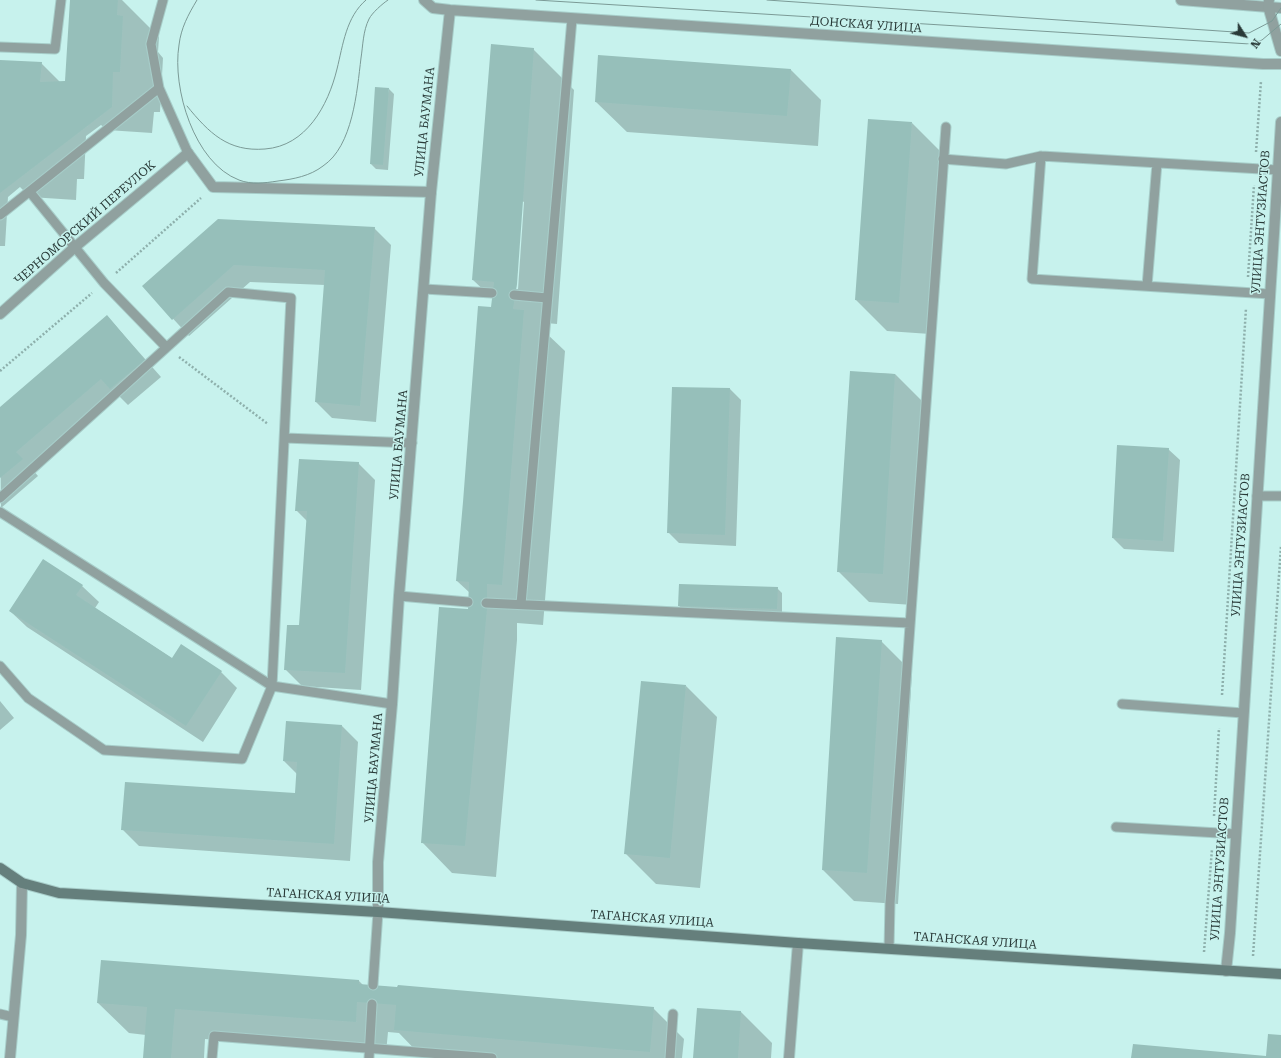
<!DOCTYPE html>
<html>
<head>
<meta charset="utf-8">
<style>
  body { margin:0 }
  #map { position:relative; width:1281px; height:1058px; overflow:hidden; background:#c7f2ed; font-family:"Roboto Serif",serif }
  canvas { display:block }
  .north { position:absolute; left:1225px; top:16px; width:40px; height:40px; -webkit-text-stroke:3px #c7f2ed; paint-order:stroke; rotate:126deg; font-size:11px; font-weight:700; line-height:16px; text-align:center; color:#293a38 }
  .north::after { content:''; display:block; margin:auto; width:14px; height:18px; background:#293a38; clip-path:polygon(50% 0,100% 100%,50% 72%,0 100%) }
</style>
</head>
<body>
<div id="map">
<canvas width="1281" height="1058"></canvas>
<div class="north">N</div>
</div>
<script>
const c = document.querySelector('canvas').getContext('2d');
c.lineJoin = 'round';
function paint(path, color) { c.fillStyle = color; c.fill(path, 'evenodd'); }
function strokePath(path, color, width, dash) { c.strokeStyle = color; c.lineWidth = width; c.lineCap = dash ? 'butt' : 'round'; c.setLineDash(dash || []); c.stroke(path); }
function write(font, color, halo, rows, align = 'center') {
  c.font = font + ' "Roboto Serif",serif'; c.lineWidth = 3; c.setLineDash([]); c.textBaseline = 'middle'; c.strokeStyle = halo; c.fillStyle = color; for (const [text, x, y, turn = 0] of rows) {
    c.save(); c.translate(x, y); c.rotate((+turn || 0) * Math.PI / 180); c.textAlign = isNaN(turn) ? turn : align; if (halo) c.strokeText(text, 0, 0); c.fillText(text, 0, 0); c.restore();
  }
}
paint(new Path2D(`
  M71,0H122L159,37L158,52L163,58L160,112H154L152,133L107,130L101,125L86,136L84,179H77L76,200L30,197L20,187L8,197L5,246H0V61L41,63L61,83L66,82Z
  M533,49L574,90L557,324L546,323L545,332L565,351L543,625L517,623V640L496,877L452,873L422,842L469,610L470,593L457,581L493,299L473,280ZM522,201L524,202L518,289H516Z
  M791,70L821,100L818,146L627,132L596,102Z
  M389,89L394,94L388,170L376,169L371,164Z
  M912,123L943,154L930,334L887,331L856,300Z
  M374,228L391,245L376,422L332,418L316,402L325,285L250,282L189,336L143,286Z
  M107,316L161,377L128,405L118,395L32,469L38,476L1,508L0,408Z
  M851,372L895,374L926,405L913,605L869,602L838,571Z
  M673,388L730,389L741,400L736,546L679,543L668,532Z
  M1168,449L1180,460L1174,552L1124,549L1113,538Z
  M358,463L375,480L361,690L302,686L285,669L300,627L307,521L296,510Z
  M82,586L99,602L95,608L173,659L221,672L237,688L203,742L27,627L10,611Z
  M777,588L782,593V614L685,611L679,606Z
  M881,641L912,672L898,904L854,901L823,870Z
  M686,686L717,717L700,888L656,884L625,853Z
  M0,701L14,718L0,730Z
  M342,726L358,742L350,861L139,846L122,829L296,795L297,774L284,761Z
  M359,981L363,985L653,1008L684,1039L682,1058H423L399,1033L388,1032L386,1053L205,1039L204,1058H144L146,1035L129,1033L98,1003Z
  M698,1009L741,1012L772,1043L771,1058H694Z`), '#0003');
paint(new Path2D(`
  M70,0H118L117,15L123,16L120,72H113L112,107L0,193V60L42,62L40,82L65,81Z
  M491,44L534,48L517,284L513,309L524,310L502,585L487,584V609L465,846L421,843L439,607L468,609L469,582L456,581L463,502L478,306L491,307L494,282L472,280Z
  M598,55L791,69L787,116L595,102Z
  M375,87L389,88L383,165L370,164Z
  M868,119L912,122L899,303L855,300Z
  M218,219L375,227L360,406L315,402L325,270L234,265L172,320L142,286Z
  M107,315L145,360L110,389L101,379L16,452L23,459L0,478V407Z
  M850,371L895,374L883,574L837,572Z
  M672,387L730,388L725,535L667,533Z
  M1117,445L1169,448L1163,541L1112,538Z
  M299,459L359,462L345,673L284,670L287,625H299L307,511H295Z
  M43,559L83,585L76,595L172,658L181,644L222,671L186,726L9,611Z
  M679,584L778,587L777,609L678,606Z
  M836,637L882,640L867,873L822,870Z
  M641,681L686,685L670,858L624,854Z
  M286,721L342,725L334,844L121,830L125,782L295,793L297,762L283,761Z
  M101,960L359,980V984L397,987L398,985L654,1007L650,1052L394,1030L396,1005L357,1002L356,1022L175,1009L171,1058H143L147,1007L97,1003Z
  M697,1008L741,1011L738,1058H693Z
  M1268,1034L1281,1035V1058H1131L1133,1044L1266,1056Z`), '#96bfba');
const service = new Path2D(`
  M163,0L151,44L159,88L188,153
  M0,47L55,49L61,0
  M1041,156L1032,279L1270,294
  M943,159L1006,164L1041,156L1278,170
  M30,192L104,283L166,347
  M0,215L159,88
  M1147,286L1157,163
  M424,289L492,293
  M514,295L547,298
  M285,438L412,443
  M1257,496H1281
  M0,498L228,292L291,298L272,686L242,759L104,750L28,698L0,666
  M0,512L272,686L392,704
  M399,596L468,602
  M486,603L910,623
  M521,604L572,19
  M1122,704L1243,713
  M1116,827L1236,834
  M889,948L890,903L946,127
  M373,985L378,912
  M0,1014L13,1017
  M212,1058L214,1036L492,1058
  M369,1058L372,1004
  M670,1058L673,1014`);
const pedestrian = new Path2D(`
  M188,153L213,187L431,192`);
const minor = new Path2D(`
  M424,0L433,8L450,10L1263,64H1281
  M1181,0L1281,8
  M0,314L75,247L188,153
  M378,912V862L392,704L399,596L431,192L450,10
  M10,1058L21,935L22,883
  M789,1058L798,943`);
const tertiary = new Path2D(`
  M1269,0L1268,6L1281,51
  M1226,971L1230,933L1281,122`);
const secondary = new Path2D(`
  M0,868L22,883L59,893L378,912L798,943L1281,974`);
strokePath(service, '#a7cdc9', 11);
strokePath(pedestrian, '#a7cdc9', 12);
strokePath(minor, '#a7cdc9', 12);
strokePath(tertiary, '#a7cdc9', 12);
strokePath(secondary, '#a7cdc9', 12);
strokePath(new Path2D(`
  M1256,152L1261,81
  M116,273L201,198
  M1248,277L1254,185
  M179,357L268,424
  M0,371L92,293
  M1222,695L1246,308
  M1214,816L1219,728
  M1204,952L1212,849
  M1253,956L1281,546`), '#8eb0ac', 2.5, [2, 2]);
strokePath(service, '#90a19f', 9);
strokePath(pedestrian, '#90a19f', 10);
strokePath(minor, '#90a19f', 10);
strokePath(tertiary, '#90a19f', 10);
strokePath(secondary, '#657f7c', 10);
strokePath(new Path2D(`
  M197,0C188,15 181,28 179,45C172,88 194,163 239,180C252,185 264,183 278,181C294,179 310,176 323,166C353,146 357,91 361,58C363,45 363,31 369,19C372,13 382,4 388,0
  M536,0L1250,44L1262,40L1281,24
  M767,0L1249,33L1272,21L1281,8
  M187,106C209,133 228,152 265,149C306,146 328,106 337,69C343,45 346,17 366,0`), '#7b9a96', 1);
write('12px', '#293a38', '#c7f2ed', [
  ["ДОНСКАЯ УЛИЦА",866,25,4],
  ["УЛИЦА БАУМАНА",425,122,-84],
  ["УЛИЦА ЭНТУЗИАСТОВ",1261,222,-86],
  ["ЧЕРНОМОРСКИЙ ПЕРЕУЛОК",85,223,-41],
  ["УЛИЦА БАУМАНА",399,445,-85],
  ["УЛИЦА ЭНТУЗИАСТОВ",1241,545,-86],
  ["УЛИЦА БАУМАНА",374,768,-85],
  ["УЛИЦА ЭНТУЗИАСТОВ",1220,869,-86],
  ["ТАГАНСКАЯ УЛИЦА",328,896,3],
  ["ТАГАНСКАЯ УЛИЦА",652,919,4],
  ["ТАГАНСКАЯ УЛИЦА",975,941,4]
]);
</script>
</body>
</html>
